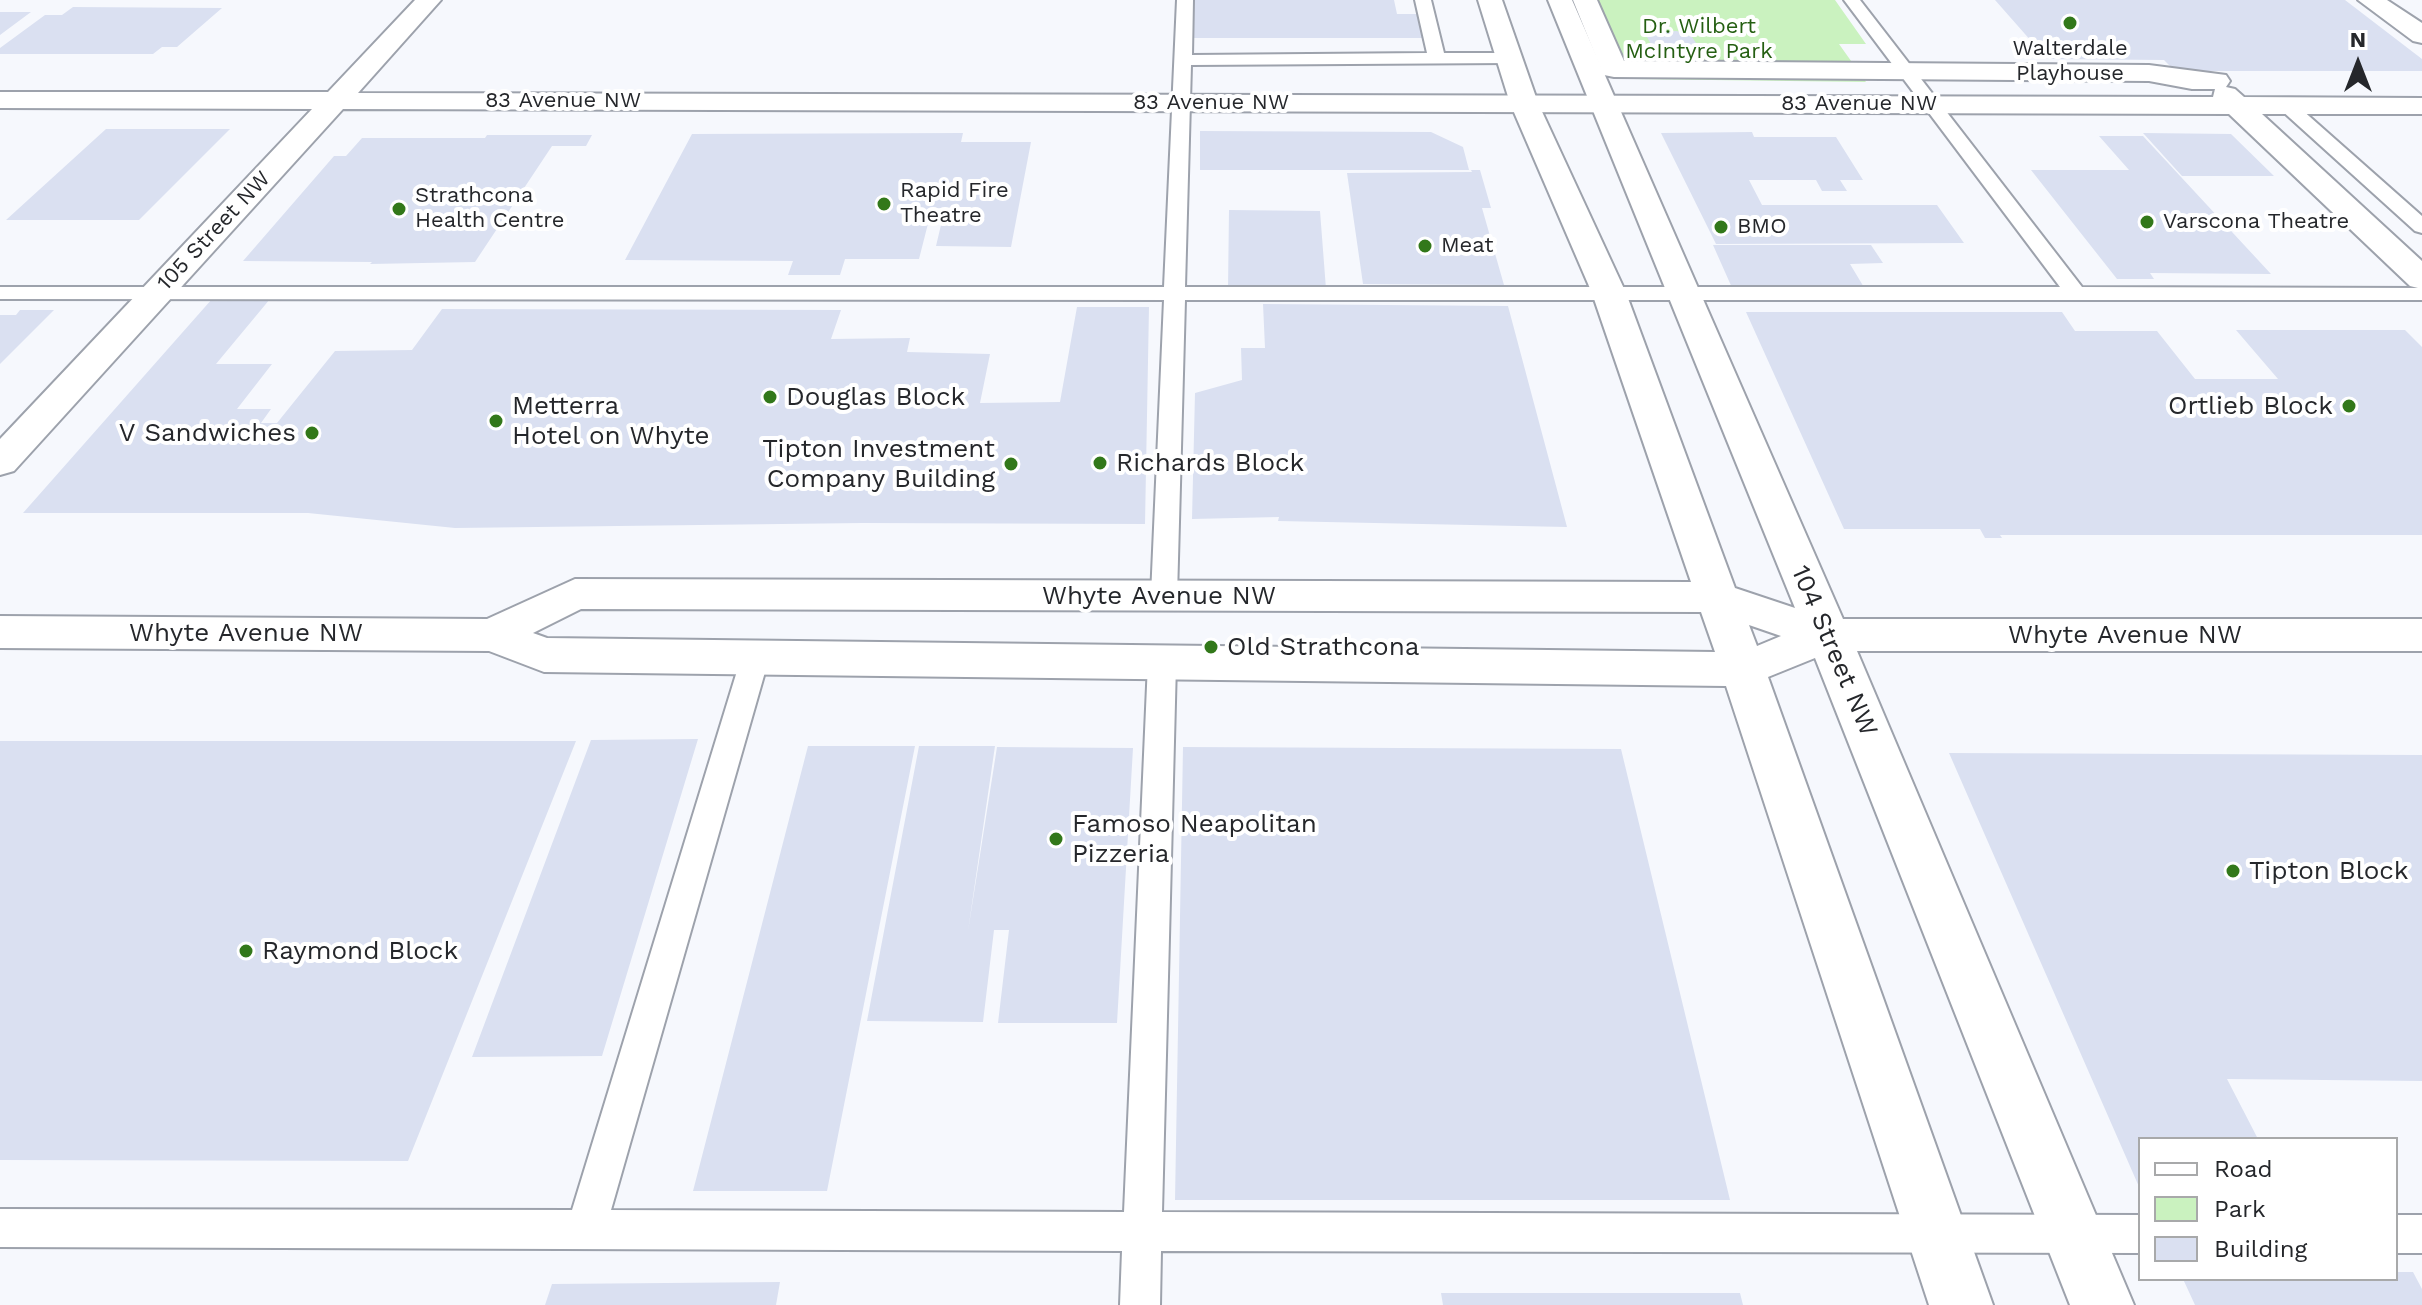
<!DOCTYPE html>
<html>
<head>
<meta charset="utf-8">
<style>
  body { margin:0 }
  #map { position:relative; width:2422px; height:1305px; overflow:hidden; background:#f6f8fd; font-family:"Work Sans",sans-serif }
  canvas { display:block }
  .legend { position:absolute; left:2138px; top:1137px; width:260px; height:144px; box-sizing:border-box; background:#fff; border:2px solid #a8a9aa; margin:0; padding:10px 14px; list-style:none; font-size:24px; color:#25272b }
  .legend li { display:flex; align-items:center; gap:16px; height:40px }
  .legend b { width:40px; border:2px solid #a8a9aa }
  .north { position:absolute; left:2318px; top:24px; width:80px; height:80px; -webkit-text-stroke:6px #fff; paint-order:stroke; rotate:0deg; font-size:22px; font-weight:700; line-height:32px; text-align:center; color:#25272b }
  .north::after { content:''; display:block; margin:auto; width:28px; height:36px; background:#25272b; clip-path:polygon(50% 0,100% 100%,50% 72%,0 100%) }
</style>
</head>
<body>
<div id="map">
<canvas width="2422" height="1305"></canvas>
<ul class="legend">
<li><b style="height:10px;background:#fff"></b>Road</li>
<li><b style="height:22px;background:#caf2bf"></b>Park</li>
<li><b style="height:22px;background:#dae0f1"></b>Building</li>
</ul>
<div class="north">N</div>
</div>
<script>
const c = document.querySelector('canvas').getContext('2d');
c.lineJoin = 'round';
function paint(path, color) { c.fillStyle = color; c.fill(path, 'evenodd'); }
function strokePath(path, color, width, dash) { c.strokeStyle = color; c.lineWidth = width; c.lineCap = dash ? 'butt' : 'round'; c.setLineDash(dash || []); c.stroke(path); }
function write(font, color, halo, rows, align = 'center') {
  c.font = font + ' "Work Sans",sans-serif'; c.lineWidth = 8; c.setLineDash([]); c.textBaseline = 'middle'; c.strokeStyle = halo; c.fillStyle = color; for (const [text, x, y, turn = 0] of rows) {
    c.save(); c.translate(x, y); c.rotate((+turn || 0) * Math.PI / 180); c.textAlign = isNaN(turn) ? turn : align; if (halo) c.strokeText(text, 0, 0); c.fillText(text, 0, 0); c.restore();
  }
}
paint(new Path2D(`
  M1597,0H1835L1866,44H1839L1866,82L1634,79Z`), '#caf2bf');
paint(new Path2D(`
  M1191,0H1394L1397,14H1422L1428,38H1190Z
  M1995,0H2345L2422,59V71H2175L2164,60L2047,59Z
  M73,7L222,8L177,47H162L153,54H0V48L45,15H62Z
  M0,12H31L0,35Z
  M1677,31L1692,37L1698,46L1689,52H1667L1652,46L1647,37L1657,32Z
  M106,129H230L139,220H6Z
  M1200,131L1431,132L1463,147L1469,170H1200Z
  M1752,132L1754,137H1836L1863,180H1840L1847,191H1822L1816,180H1749L1762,205H1937L1964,243L1716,244L1661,133Z
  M963,133L961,142H1031L1011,247L936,246L945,208H932L919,259H845L840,275H788L793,261L625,260L692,134Z
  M2143,133L2231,134L2274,176H2182Z
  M487,135H592L586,146H552L475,262L370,264L372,262L243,261L334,156H346L362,138H485Z
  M2099,136H2143L2271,274L2150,273L2154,279H2117L2031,170H2129Z
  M1471,170H1480L1491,208H1482L1504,285L1363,284L1347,173L1472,172Z
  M1229,210L1320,211L1326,289L1228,288Z
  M1713,245H1871L1883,263L1850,264L1865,289L1733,290Z
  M212,299H270L216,364H272L237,409H271L261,423H277L335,351L412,350L442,309L841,310L831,339L910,338L907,352L990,354L980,403L1060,402L1077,307H1149L1145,524L863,523L455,528L308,513H23Z
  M1263,304L1508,306L1567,527L1278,521L1279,517L1192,519L1195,393L1242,380L1241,348H1265Z
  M20,310H54L0,364V315H16Z
  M1746,312H2062L2075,331H2157L2195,379H2278L2236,330H2405L2422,347V535H2000L2002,538H1985L1980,529H1844Z
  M698,739L602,1056L472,1057L591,740Z
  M0,741H576L408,1161L0,1160Z
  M808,746H915L827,1191H693Z
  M919,746H995L968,931L997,747L1133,748L1117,1023H998L1009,930H994L983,1022L867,1021Z
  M1183,747L1621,749L1730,1200H1175Z
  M1949,753L2422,755V1081L2227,1079L2258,1139H2140V1189Z
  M2396,1272H2413L2422,1289V1305H2195L2183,1279H2396Z
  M780,1282L776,1305H545L552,1284Z
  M1441,1293H1740L1743,1305H1443Z`), '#dae0f1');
const lane = new Path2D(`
  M1177,0H1193L1192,55L1427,53L1415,0H1431L1444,53H1510L1518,58L1510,63L1191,65L1185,287H2060L1844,0H1860L2082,287L2422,288V300H1185L1177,596L1174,603L1164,606L1154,603L1151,596L1164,300L0,299V287H1164Z
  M2286,100L2292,101L2422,216V233L2415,231L2280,109L2277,105Z
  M755,647L765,650L769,658L611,1210L1124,1212L1148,663L1152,655L1162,652L1172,655L1176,663L1162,1212L2140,1215V1253L1161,1251L1160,1305H1120L1122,1251L0,1247V1209L572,1210L741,658L745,650Z
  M2396,1215H2422V1253H2396Z`);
const street = new Path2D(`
  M415,0H441L358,93L2213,97L2215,89H2192L2149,81L1614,77L1604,75L1601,69L1573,0H1597L1624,61L2149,65L2226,75L2230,81L2226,87L2235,89L2244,97L2422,98V114H2262L2422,261V289L2410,286L2229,114L343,109L14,471L0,475V439L312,109L0,108V92H328Z
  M2358,0H2387L2422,23V43L2413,41Z`);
const secondary = new Path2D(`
  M1478,0H1502L1538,103L1626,293L1735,588L1795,608L1548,0H1572L1843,619H2422V651H1857L2134,1305H2070L1815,658L1768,677L1993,1305H1929L1726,686L544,672L489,651L0,648V616L487,619L575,579L1691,582L1592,293L1510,103ZM581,609L1701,612L1715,652L547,638L533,633ZM1749,625L1781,636L1757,646Z`);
strokePath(lane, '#9da2ac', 4);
strokePath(street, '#9da2ac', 4);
strokePath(secondary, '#9da2ac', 4);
paint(lane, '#fff');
paint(street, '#fff');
paint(secondary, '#fff');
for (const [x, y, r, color] of [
  [2070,23,8,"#32781a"],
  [884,204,8,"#32781a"],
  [399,209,8,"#32781a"],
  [2147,222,8,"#32781a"],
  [1721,227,8,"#32781a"],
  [1425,246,8,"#32781a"],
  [770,397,8,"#32781a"],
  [2349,406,8,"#32781a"],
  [496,421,8,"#32781a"],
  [312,433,8,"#32781a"],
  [1100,463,8,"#32781a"],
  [1011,464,8,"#32781a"],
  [1211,647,8,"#32781a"],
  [1056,839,8,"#32781a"],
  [2233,871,8,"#32781a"],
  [246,951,8,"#32781a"]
]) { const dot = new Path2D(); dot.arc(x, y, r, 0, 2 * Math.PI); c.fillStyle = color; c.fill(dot); strokePath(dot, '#fff', 3); }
write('22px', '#255f12', '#fff', [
  ["Dr. Wilbert",1699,27],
  ["McIntyre Park",1699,52]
]);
write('22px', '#25272b', '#fff', [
  ["Walterdale",2070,49,"center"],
  ["Playhouse",2070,74,"center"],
  ["Rapid Fire",900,191],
  ["Theatre",900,216],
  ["Strathcona",415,196],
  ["Health Centre",415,221],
  ["Varscona Theatre",2163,222],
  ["BMO",1737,227],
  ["Meat",1441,246]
], 'left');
write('22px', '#25272b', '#fff', [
  ["83 Avenue NW",563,101],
  ["83 Avenue NW",1211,103],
  ["83 Avenue NW",1859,104],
  ["105 Street NW",214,231,-47]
]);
write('26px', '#25272b', '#fff', [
  ["Douglas Block",786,397],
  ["Metterra",512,406],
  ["Hotel on Whyte",512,436],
  ["Ortlieb Block",2333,406,"right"],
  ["V Sandwiches",296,433,"right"],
  ["Tipton Investment",995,449,"right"],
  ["Company Building",995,479,"right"],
  ["Richards Block",1116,463],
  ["Old Strathcona",1227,647],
  ["Famoso Neapolitan",1072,824],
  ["Pizzeria",1072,854],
  ["Tipton Block",2249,871],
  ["Raymond Block",262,951]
], 'left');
write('26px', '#25272b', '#fff', [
  ["Whyte Avenue NW",1159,596],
  ["Whyte Avenue NW",246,633],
  ["Whyte Avenue NW",2125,635],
  ["104 Street NW",1834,651,67]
]);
</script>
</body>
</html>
